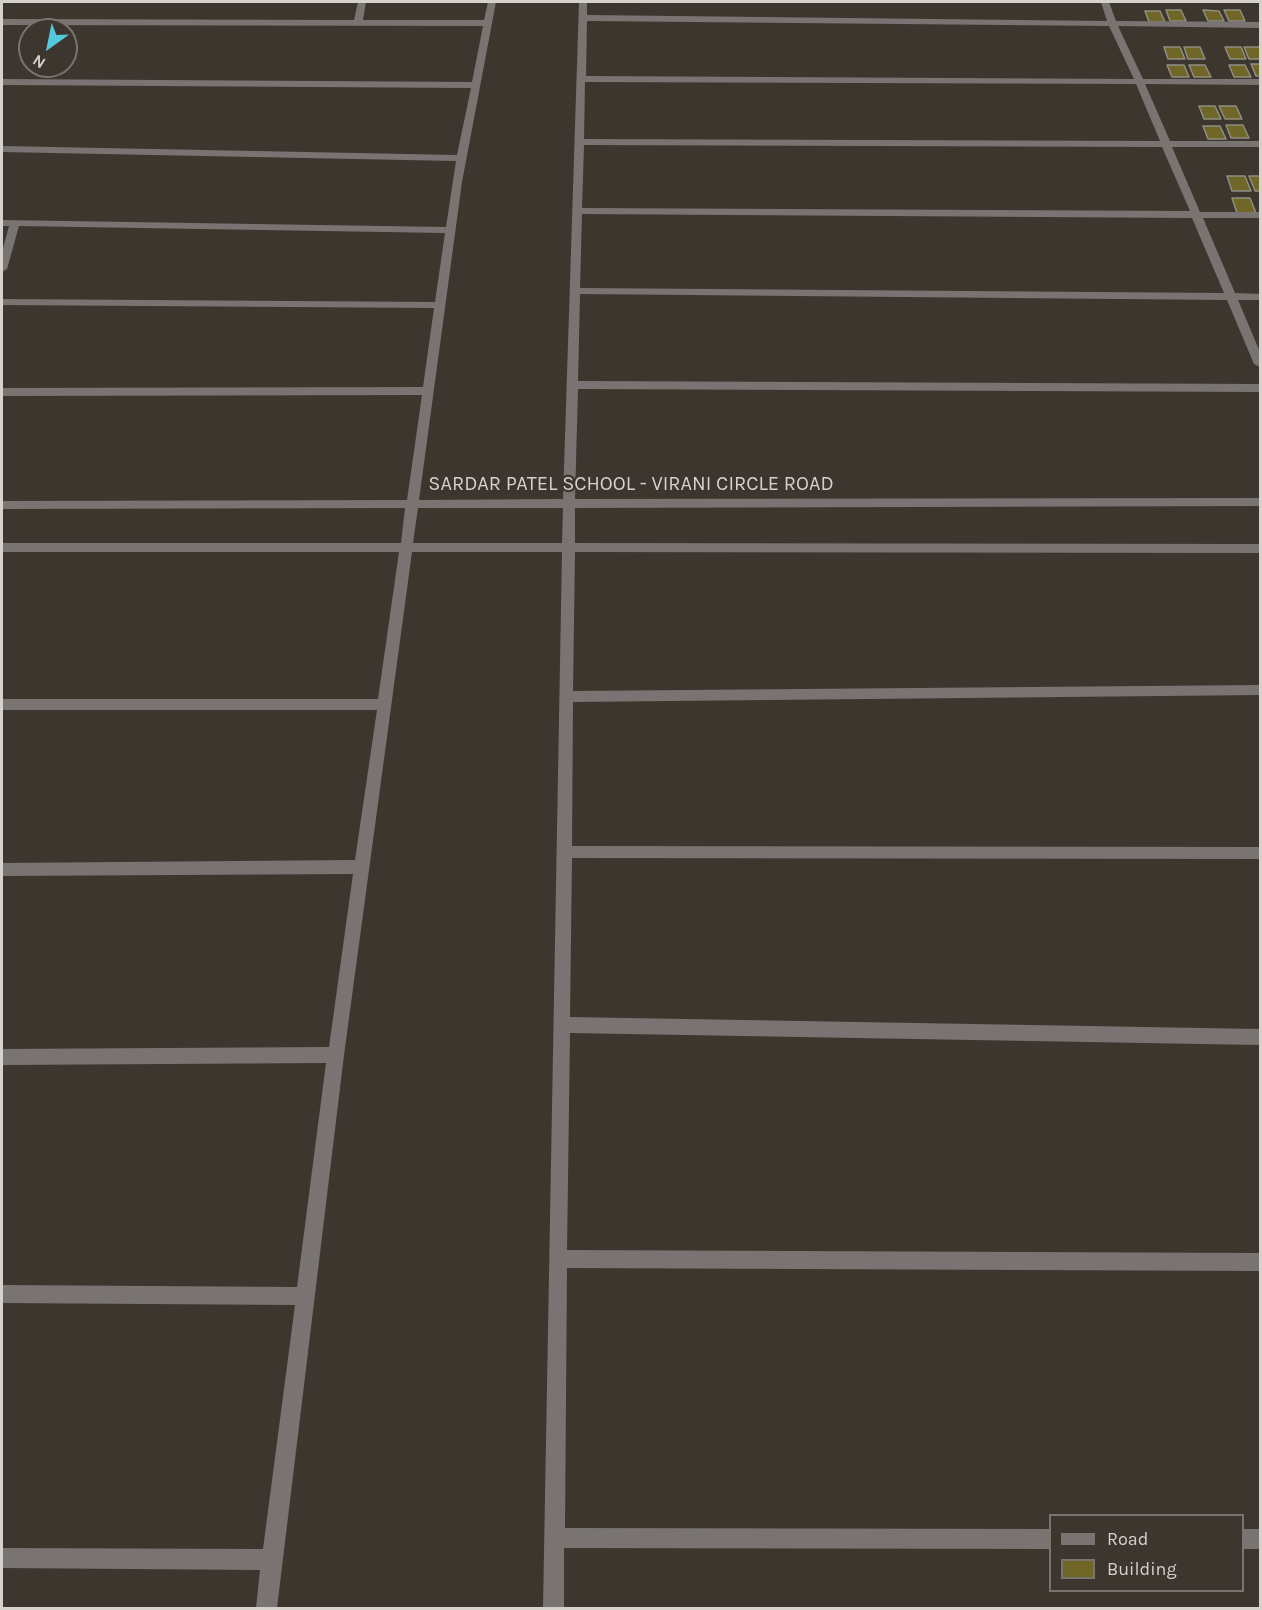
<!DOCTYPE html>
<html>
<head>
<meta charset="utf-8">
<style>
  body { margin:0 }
  #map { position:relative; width:1262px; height:1610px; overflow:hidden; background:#3d362f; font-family:Karla,sans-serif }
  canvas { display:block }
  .frame { position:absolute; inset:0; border:3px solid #d5d1cd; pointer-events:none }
  .legend { position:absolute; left:1049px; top:1514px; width:195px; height:78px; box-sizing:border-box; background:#3d362f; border:2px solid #7a746e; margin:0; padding:8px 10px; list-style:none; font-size:18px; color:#d5d1cd }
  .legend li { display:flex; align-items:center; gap:12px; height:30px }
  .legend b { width:30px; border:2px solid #7a746e }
  .north { position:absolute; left:18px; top:18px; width:60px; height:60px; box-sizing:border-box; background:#3d362f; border:2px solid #7a746e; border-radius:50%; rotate:213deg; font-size:16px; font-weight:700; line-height:24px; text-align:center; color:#d5d1cd }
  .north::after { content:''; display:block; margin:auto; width:21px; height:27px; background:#53cadc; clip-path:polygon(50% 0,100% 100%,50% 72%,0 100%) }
</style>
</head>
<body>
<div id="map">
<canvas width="1262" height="1610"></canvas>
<div class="frame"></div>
<ul class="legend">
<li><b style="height:8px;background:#797472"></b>Road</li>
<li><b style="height:16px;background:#706628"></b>Building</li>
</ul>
<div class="north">N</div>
</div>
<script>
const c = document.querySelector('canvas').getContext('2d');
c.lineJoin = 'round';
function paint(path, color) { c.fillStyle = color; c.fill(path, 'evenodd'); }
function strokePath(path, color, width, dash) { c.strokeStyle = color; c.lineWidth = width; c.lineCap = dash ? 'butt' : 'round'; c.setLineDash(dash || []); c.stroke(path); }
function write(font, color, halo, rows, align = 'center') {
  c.font = font + ' Karla,sans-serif'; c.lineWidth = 4.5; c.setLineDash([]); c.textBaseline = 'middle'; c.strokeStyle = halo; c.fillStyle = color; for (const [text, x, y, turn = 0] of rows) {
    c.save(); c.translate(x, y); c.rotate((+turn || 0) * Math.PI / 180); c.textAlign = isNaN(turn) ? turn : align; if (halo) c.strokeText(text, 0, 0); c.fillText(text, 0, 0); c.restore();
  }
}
const building = new Path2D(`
  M1166,10H1181L1186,21H1170Z
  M1203,10L1219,11L1224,21H1208Z
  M1224,10H1240L1245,21H1229Z
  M1145,11H1160L1165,22H1149Z
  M1164,47H1180L1185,59H1168Z
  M1184,47H1200L1205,59H1188Z
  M1225,47H1241L1246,59H1230Z
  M1244,47H1260V59H1249Z
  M1251,64H1260V76H1256Z
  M1167,65H1184L1189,77H1172Z
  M1189,65H1205L1211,77H1194Z
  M1229,65H1245L1251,77H1234Z
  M1199,106H1215L1221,119H1204Z
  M1219,106H1236L1242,119H1225Z
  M1226,125H1243L1249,138H1231Z
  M1203,126H1220L1226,139H1208Z
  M1227,176H1245L1251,191H1232Z
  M1249,176H1260V191H1255Z
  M1232,198H1250L1256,213H1237Z`);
paint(building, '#706628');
strokePath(building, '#8f8e83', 1.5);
paint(new Path2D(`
  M358,2H366L363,20H484L488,2H496L462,182L419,500L563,499L579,2H587V15L1107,21L1101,2H1109L1116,21L1260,22V28L1118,26L1143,79H1260V85L1145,84L1170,141H1260V147H1172L1200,212H1260V218H1203L1235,293L1260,294V300H1238L1260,352V367L1254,364L1227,300L580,294L578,381L1260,384V392L578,389L575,499L1260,498V506L575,508V543L1260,544V553L575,552L573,691L1260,685V695L573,702L572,846L1260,847V859L572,858L570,1017L1260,1029V1045L570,1033L567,1250L1260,1253V1271L567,1268L565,1528L1050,1529V1549L564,1548V1608H543L562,552H412L344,1055L277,1608H256L260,1570L2,1568V1548L263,1549L295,1305L2,1303V1285L297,1287L326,1063L2,1065V1049L329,1047L353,874L2,876V863L355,860L377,710H2V699H378L399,552H2V543H401L405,508L2,509V501L407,500L422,395L2,396V388L423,387L434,308L2,305V299L435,302L445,233L19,226L7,269L2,272V252L9,226H2V220L446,227L456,161L2,152V146L457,155L471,88L2,85V79L472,82L483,26L2,25V19L354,20ZM587,21L1109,26L1134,79L586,76ZM585,82L1136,84L1160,141L584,139ZM584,145L1162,147L1190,211L582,208ZM582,214L1192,218L1224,293L580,288ZM418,508H563L562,543H413Z
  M1242,1529H1260V1549H1242Z`), '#797472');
write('20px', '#d5d1cd', '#3d362f', [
  ["SARDAR PATEL SCHOOL - VIRANI CIRCLE ROAD",631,484]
]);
</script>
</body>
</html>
